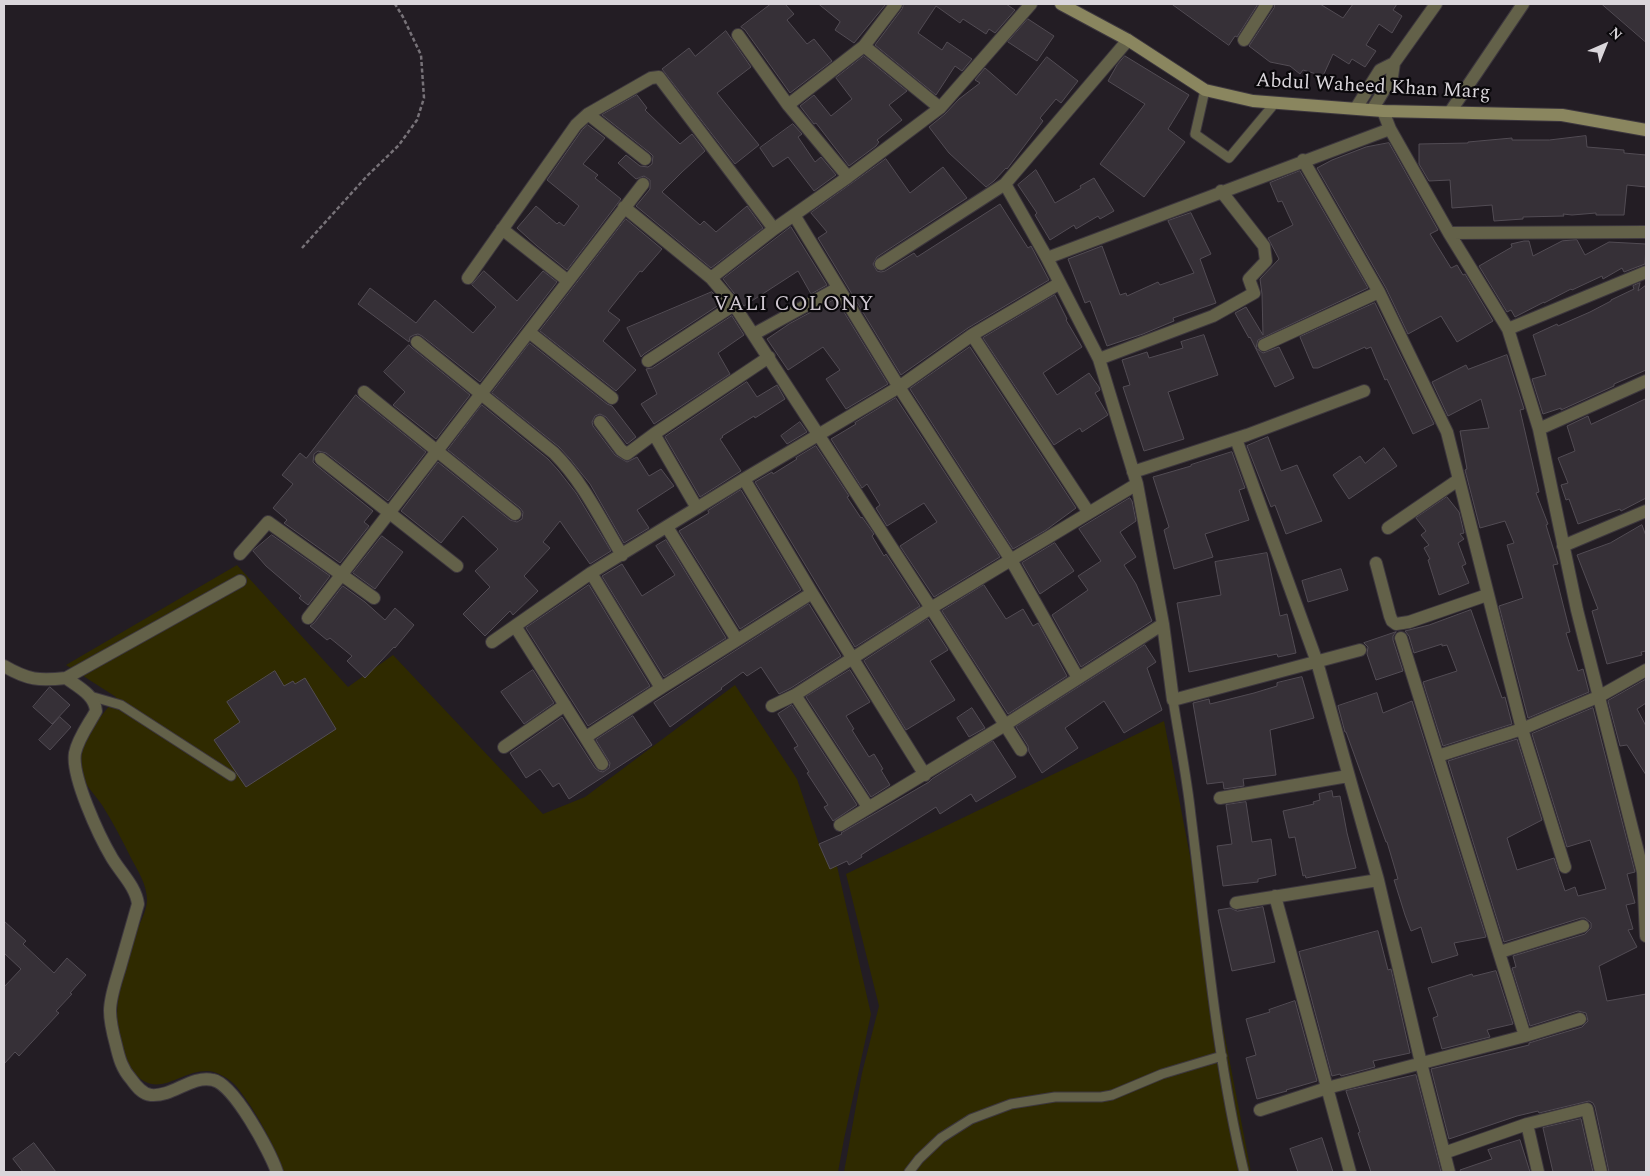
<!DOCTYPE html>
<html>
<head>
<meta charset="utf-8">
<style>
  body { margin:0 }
  #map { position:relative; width:1650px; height:1176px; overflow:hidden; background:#231d24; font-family:Spectral,serif }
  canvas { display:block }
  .frame { position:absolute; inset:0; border:5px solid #dad6db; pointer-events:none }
  .north { position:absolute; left:1580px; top:20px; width:50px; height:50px; -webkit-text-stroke:4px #0a080b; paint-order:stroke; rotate:44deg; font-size:14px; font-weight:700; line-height:20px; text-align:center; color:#dad6db }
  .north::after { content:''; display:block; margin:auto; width:18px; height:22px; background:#dad6db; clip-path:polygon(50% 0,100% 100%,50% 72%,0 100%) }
</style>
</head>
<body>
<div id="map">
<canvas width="1650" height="1176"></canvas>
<div class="frame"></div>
<div class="north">N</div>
</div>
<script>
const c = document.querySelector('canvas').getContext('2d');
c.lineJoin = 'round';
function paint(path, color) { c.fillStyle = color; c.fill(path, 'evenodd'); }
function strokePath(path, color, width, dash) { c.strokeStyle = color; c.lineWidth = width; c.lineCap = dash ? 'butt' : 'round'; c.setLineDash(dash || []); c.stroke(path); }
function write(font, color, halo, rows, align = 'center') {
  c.font = font + ' Spectral,serif'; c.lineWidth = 4.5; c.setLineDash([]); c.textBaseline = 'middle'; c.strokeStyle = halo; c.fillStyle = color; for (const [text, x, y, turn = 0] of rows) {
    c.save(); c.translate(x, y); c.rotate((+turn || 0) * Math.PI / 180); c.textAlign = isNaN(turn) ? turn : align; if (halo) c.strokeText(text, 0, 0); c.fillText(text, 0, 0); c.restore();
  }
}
paint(new Path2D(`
  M237,565L348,687L393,655L543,814L585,797L735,685L797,779L819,844L830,868L837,866L871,1014L844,1139L838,1172H284C274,1145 255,1109 236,1086C230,1079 217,1071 207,1071C177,1071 158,1102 131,1070C125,1062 122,1052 120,1042C111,1004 124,968 136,932C140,923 147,910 147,900C147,885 138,871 131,858C122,840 113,822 102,805C97,798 91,791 86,784C81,773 78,754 83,743C91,727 105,712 116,697L66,665Z
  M1164,721L1251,1172H844L862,1073L879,1006L846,874Z`), '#2f2a00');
const building = new Path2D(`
  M771,4H785L794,14L787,20L807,44L814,39L832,61L790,93L745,30L741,27Z
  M819,4H886L854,43L835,30L840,22Z
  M904,4H1006L1015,10L995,33L989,29L986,34L963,19L960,23L936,6L918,33L942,50L947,42L972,59L962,71L955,66L936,95L875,45L902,9Z
  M1172,4H1258L1237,37L1235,36L1229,45Z
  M1275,4H1320L1343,18L1353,4H1397L1393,10L1402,16L1392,33L1379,24L1366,45L1376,51L1365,67L1352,59L1349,64L1333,54L1323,76L1303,70L1300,74L1290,66L1270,62L1249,46L1274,8Z
  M1602,4H1646V42Z
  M1028,19L1054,36L1037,61L1008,42Z
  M726,31L751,67L717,93L759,145L735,164L662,69L689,48L695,56Z
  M864,56L907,91L889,105L902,120L877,140L879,142L876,146L849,166L816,123L814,124L800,106L814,95L831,116L852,99L836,78Z
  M1125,56L1189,95L1168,129L1185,142L1144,197L1100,164L1145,104L1108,81L1117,65Z
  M1047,57L1078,81L1061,103L1056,99L1040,118L1043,121L1007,169L1006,168L994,181L986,187L949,153L929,127L945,114L959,99L980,83L975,80L985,68L1016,95Z
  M637,95L647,108L645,110L680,144L692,134L705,151L682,172L662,192L700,225L704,221L716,232L747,206L763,228L711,268L636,206L650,189V180L644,176L636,179L618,163L626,155L640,166L648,167L652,164L653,156L650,153L602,115Z
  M793,124L802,134L798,137L815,162L821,157L836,175L814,191L788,157L773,167L760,148Z
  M588,125L605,138L583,164L598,175L595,178L621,199L567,270L537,246L517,228L536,206L557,224L559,222L564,226L579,206L547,180L582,130Z
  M1586,136L1587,147L1624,150V153L1646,155V187L1627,185L1624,215H1596V213L1572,215L1563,214L1564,216L1523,217V219L1494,221L1492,205L1452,208L1450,180L1429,181L1419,164V144L1468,143V142L1512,138V140H1549Z
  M1389,143L1438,230L1430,234L1451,268L1457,265L1463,275L1465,274L1493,321L1457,342L1441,316L1408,334L1386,288L1317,168L1332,160L1366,147Z
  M886,159L910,193L943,167L967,198L877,257L873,264L877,271L881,272L885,271L914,253L917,257L1000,204L1028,248L1031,246L1049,280L968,328L901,375L818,238L827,232L811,213Z
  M1036,170L1055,203L1081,188L1080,186L1094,178L1114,211L1100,219L1098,216L1076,229L1074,225L1050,240L1035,215L1037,213L1018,185Z
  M1300,171L1368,288L1258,340L1256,348L1263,353L1279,347L1294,378L1275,387L1250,337L1249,338L1235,313L1246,307L1263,335L1262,294L1260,279L1279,259L1268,238L1293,225L1282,201L1278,202L1270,183Z
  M1191,213L1211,254L1200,259L1216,303L1173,318L1174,321L1143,334L1107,346L1090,301L1085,303L1068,259L1102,246L1120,295L1126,293L1127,296L1158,282L1160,285L1194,273L1168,221Z
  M626,219L662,249L642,272L640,271L608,311L620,320L603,341L636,370L616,391L540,331Z
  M791,227L827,285L811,294L798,271L744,306L723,279Z
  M1577,240L1585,255L1609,242L1646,244L1645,264L1624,272L1622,268L1603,279L1602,276L1572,290L1571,289L1544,303V302L1515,317L1511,310L1507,312L1479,266L1512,247L1511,244L1524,241H1529L1533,256L1562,241Z
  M484,271L517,301L543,271L557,282L480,382L422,336L418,334L414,335L410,337L409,342L358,304L370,288L416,323L435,300L473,333L496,307L472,285Z
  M1640,283L1638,291L1646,285V370L1614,384V386L1561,410V408L1543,414L1532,379L1546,375L1533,335L1557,324L1558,326L1590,312L1611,301V300L1634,289L1633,286Z
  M712,292L722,303L644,354L641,357L627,328Z
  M1055,295L1067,319L1066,320L1082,347L1043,373L1057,395L1089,373L1099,387L1100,390L1095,393L1108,415L1082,432L1080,428L1054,445L983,338Z
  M836,299L888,384L846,409L826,379L840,370L823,347L788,370L767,339L789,324Z
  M1375,303L1434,424L1413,434L1387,379L1385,380L1371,347L1366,349L1365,347L1318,368H1313L1300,337Z
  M732,316L744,335L718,353L730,374L654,424L641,404L657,394L646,369L652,368Z
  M1204,335L1218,375L1168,392L1184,439L1144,451L1123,387L1130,385L1122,360L1147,352L1149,358L1183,348L1181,342Z
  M530,343L607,404L612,406L636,437L627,444L606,417L600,414L595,416L592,422L593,426L615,455L627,462L637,457L649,476L661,469L674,486L637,510L649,528L624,543L590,484L570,459L559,447L492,393Z
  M409,345L412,348L470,395L436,439L393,405L405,392L384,372Z
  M970,347L1076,508L1046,530L1013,549L910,389Z
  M1507,355L1524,409L1520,410L1539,492L1536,493L1548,524L1546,525L1558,564L1553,565L1570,632L1566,633L1578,671L1583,669L1589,692L1528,718L1499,606L1523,598L1507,545L1514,543L1505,521L1480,528L1465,470L1467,469L1460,431L1489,428L1481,399L1448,416L1432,382L1466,365L1468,369Z
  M747,382L757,397L777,385L785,399L755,418L754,416L722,436L723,437L720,439L741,471L700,497L665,437Z
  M356,395L359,398L426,452L388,501L326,453L318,451L314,454L313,462L316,465L373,511L364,522L369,526L340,563L284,523L287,520L273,508L293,484L282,475L300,453L306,458Z
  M896,398L1000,557L934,597L900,546L937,522L924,503L887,526L876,508L880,505L867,484L862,488L831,439L856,424L855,423Z
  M1646,399V498L1621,511L1620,509L1578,524L1569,499L1566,500L1561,485L1568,483L1558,458L1575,451L1567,426L1588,416L1591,424Z
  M482,405L548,459L558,470L576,493L611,551L590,564L560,521L543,542L550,548L524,576L538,591L513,615L510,611L485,636L463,614L490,587L475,571L498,549L463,516L441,543L401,511L438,462L510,520L517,522L522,519L523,512L520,508L448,450Z
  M800,422L807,432L787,444L781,436Z
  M1268,437L1281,471L1297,465L1322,521L1286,534L1275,505L1271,507L1247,446Z
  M816,446L849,496L847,497L861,518L862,517L874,534L872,536L884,556L886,554L920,606L855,647L755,482L772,472L773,474L797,459L796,458Z
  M1384,448L1397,466L1349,499L1333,475L1360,456L1365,463Z
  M1232,452L1245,488L1239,490L1249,520L1205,534L1213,557L1174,569L1164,530L1169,527L1153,477L1191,466V465Z
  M741,490L801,590L740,629L679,531L709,513L708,511Z
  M1447,497L1459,512L1464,533L1460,534L1464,539L1458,543L1466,564L1462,566L1469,583L1439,595L1428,560L1430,559L1424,548L1429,545L1421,535L1426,531L1416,518Z
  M1130,498L1132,501L1136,521L1120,532L1136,557L1124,565L1136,584L1152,621L1081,667L1052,615L1088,590L1078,576L1101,561L1079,529Z
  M1642,525L1646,536V651L1641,652L1642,655L1607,664L1592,611L1598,609L1577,555L1610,543Z
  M272,535L330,576L308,605L299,598L301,596L266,566L253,551Z
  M382,536L403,552L375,589L353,573Z
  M666,540L726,638L664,677L602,576L622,564L642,596L675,575L656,546Z
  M1055,543L1074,571L1040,594L1022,563Z
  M1267,553L1280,616L1287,614L1296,653L1278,657L1277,654L1189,672L1177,603L1221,595L1215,562Z
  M1341,569L1348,590L1308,602L1302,581Z
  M589,585L650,686L588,726L526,628Z
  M984,585L1006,619L1023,609L1033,626L1038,623L1067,676L1008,714L942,611Z
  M343,586L365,602L385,620L395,608L414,625L395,648L394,647L365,678L347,661L352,656L330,638L327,640L310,626L314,623Z
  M809,604L841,656L791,688L779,694L761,667L747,676L743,672L721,688L722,689L670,727L654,703Z
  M1471,610L1502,698L1505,697L1512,724L1443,746L1423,682L1457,671L1447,645L1442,646V644L1414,653L1409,636L1405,631L1429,625Z
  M928,619L948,650L930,661L955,700L906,730L864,661Z
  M1396,632L1393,636V640L1403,671L1376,680L1367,654L1368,647L1364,643Z
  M1145,645L1156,662L1147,668L1162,710L1124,733L1104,701L1065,728L1078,748L1042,773L1029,752L1028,746L1016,727Z
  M533,670L554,703L524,724L501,692Z
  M850,670L870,702L846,716L854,729L852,730L869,757L874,754L883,769L881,770L890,785L871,797L806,697Z
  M275,671L284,686L293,681L295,684L305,678L336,729L246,787L214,740L240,722L227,702Z
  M1302,677L1314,718L1270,730L1276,775L1243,779L1244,786L1224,789L1223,782L1207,784L1193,703L1209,699L1210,704L1254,693L1277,686V683Z
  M1645,680L1646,682V703L1637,709L1646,726V775L1627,745L1620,746L1608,701Z
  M50,687L70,705L52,724L33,707Z
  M1377,693L1383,713L1412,701L1486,937L1454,943L1458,955L1432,963L1421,927L1411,931L1405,915L1394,880L1398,879L1387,842H1386L1346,732H1345L1338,706Z
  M792,705L857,805L833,821L824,807L828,805L807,773L809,772L794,748L798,746L778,714Z
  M972,708L985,728L969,737L957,718Z
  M1593,708L1635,872L1627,874L1635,903L1626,905L1633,929L1628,930L1637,947L1599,966L1607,1001L1646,994V1172H1609L1595,1107L1593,1103L1589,1101L1539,1113L1538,1111L1517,1116L1449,1139L1431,1069L1529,1045V1043L1582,1027L1588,1021L1586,1013L1578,1011L1530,1026L1512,968L1516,967L1513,956L1585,934L1591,928V923L1585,918H1581L1504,942L1448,761L1517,739L1542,820L1507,838L1517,870L1554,858L1565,891L1575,887L1578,896L1606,889L1590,840L1567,847L1532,734Z
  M633,716L652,745L569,799L559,783L553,787L540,769L526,778L510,753L562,717L595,768L599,771L603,772L609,768L610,763L596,740Z
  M60,717L71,727L50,750L39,740Z
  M993,741L1016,777L976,802L971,794L940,814L936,807L861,855L862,857L849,865L847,861L830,869L819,844L842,834L841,833L929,782L932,779Z
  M1332,791L1333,797L1340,796L1347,833L1356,868L1306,878L1305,875L1303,876L1295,837L1289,838L1283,811L1314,804L1313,802L1320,800L1319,794Z
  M1246,802L1252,842L1271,839L1276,875L1258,879V882L1223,886L1217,846L1232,844L1226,805Z
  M1263,907L1275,962L1232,971L1218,910L1230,908L1237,911Z
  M4,921L26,941L23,944L54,973L67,958L86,975L70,993L72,994L56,1011L59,1013L44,1029L19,1056L15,1052L4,1064V987L21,969L4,953Z
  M1378,931L1388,970L1391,969L1410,1053L1373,1061L1375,1067L1341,1076L1340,1074L1332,1076L1299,952Z
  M1496,971L1513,1024L1487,1030L1490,1037L1442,1049L1433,1018L1438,1016L1428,988L1472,974L1473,976Z
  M1295,1001L1317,1081L1286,1090L1287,1091L1257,1099L1246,1058L1256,1055L1246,1019L1270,1012L1269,1010Z
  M1416,1075L1441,1172H1371L1358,1133L1360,1132L1346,1091Z
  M1581,1119L1593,1172H1553L1543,1128Z
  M1322,1138L1333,1172H1298L1290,1149Z
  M1520,1140L1530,1172H1461L1460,1170L1492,1159L1488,1150Z
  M34,1143L56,1172H23L13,1159Z`);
paint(building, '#363037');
strokePath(building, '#524c54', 1);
const lane = new Path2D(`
  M1205,90L1195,134L1229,158L1275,103
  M90,696L121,705L231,776
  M1173,700C1179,739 1187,778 1191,816C1206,935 1216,1056 1244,1172
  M909,1172L919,1159L941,1138L971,1119L1011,1104L1055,1097H1101L1112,1095L1162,1074L1222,1056`);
const street = new Path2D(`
  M738,35L788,105L848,177
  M1244,40L1267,4
  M864,46L940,108
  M788,105L864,46L896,4
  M1356,108L1380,70L1394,63
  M1372,110L1392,77L1394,63L1436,4
  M1383,111L1390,129L1449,233L1508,329L1539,429L1577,610L1643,872L1646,936
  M1450,112L1523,4
  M588,114L645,159
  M1303,160L1379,292L1447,432L1522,729L1565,867
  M1005,184L1047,258L1099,359L1137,484L1163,624L1173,700L1360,650
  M624,207L711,278L734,305L931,608L1021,750
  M794,215L899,387L1011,560L1078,678
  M502,229L568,281
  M1449,233L1646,232
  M1047,258L1390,129
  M881,264L1005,184L1128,40
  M468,278L576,125L588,114L651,78L659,77L774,229
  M711,278L774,229L848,177L940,108L1031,4
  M1508,329L1646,272
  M529,332L612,398
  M754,334L838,288
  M972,335L1089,513
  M417,342L554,453C583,482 601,520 622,555
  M1264,345L1379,292
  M1099,359L1213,316L1254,293L1249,279L1266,261L1264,246L1221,191
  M648,361L734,305
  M364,392L515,514
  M600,422L621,450L627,454L654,434L769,357
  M1539,429L1646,381
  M654,434L697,508
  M1236,439L1317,662L1378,880L1421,1063L1449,1172
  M321,459L457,566
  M1133,472L1247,435L1364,391
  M744,479L812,593L925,775
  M667,527L737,640
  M1388,528L1458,480
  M1563,546L1646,511
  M240,554L268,522L374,598
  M1376,563L1390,616L1392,621L1396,624L1409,622L1487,595
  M591,573L661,688
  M308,618L643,184
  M515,626L602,764
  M1401,638L1525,1036
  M492,642L591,573L744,479L899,387L972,335L1060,283
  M4,666C28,680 39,681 66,678L240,581
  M66,678C78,687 95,695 96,711C89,724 78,738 75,753C71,776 99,836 112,858C121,873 136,887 138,904C132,925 126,946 120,967C116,981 110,997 110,1011C110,1023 113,1034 116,1045C119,1058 122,1069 131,1079C136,1086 142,1094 151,1095C173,1097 191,1075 213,1080C234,1084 270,1152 277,1172
  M795,695L868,807
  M772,706L795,695L931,608L1137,484
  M586,737L661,688L812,593
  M504,747L565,705
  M1438,756L1522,729L1600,696L1646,670
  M1220,798L1348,776
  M840,825L1005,725L1163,624
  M1275,896L1350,1172
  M1236,903L1378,880
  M1500,952L1583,926
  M1260,1110L1327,1088L1525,1036L1580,1019
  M1527,1124L1538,1172
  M1444,1153L1527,1124L1587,1109L1601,1172`);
const secondary = new Path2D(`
  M1061,4L1128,40L1205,90L1253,101L1383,111L1562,115L1646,130`);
strokePath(lane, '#3d373e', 11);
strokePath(street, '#3d373e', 14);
strokePath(secondary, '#3d373e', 14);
strokePath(new Path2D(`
  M302,248L367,176L399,145L417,120L424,98L421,55L403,17L395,4`), '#777278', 2.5, [4, 2.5]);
strokePath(lane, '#636149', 9);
strokePath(street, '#636149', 12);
strokePath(secondary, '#8a865f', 12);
write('20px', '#dad6db', '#0a080b', [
  ["Abdul Waheed Khan Marg",1373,88,3]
]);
c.letterSpacing = '1px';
write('21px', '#cec6cf', '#0a080b', [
  ["VALI COLONY",794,306]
]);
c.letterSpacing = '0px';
</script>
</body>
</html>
